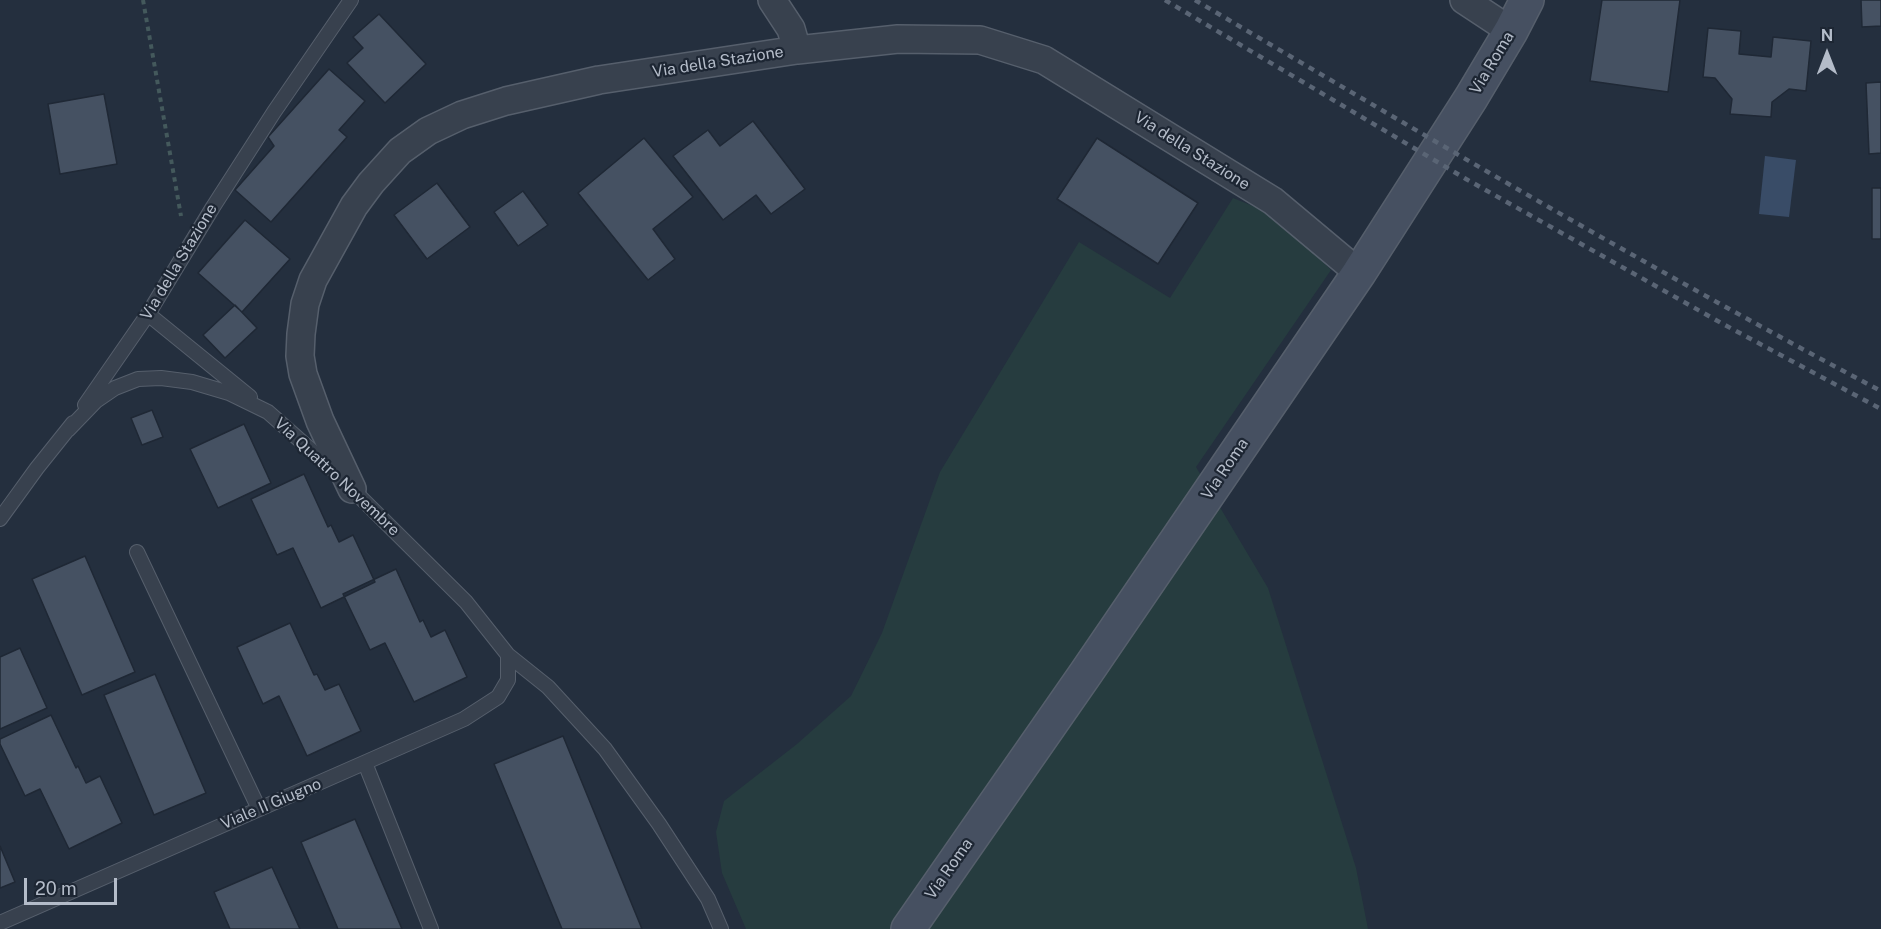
<!DOCTYPE html>
<html>
<head>
<meta charset="utf-8">
<style>
  body { margin:0 }
  #map { position:relative; width:1881px; height:929px; overflow:hidden; background:#242f3e; font-family:"Public Sans",sans-serif }
  canvas { display:block }
  .north { position:absolute; left:1797px; top:24px; width:60px; height:60px; -webkit-text-stroke:4px #1d2633; paint-order:stroke; rotate:0deg; font-size:16px; font-weight:700; line-height:24px; text-align:center; color:#b4bcc9 }
  .north::after { content:''; display:block; margin:auto; width:21px; height:27px; background:#b4bcc9; clip-path:polygon(50% 0,100% 100%,50% 72%,0 100%) }
  .scale { position:absolute; left:24px; top:878px; width:93px; height:27px; box-sizing:border-box; border:3px solid #b4bcc9; border-top:0; padding-left:8px; font-size:18px; line-height:21px; white-space:nowrap; color:#b4bcc9; -webkit-text-stroke:4px #1d2633; paint-order:stroke }
</style>
</head>
<body>
<div id="map">
<canvas width="1881" height="929"></canvas>
<div class="north">N</div>
<div class="scale">20 m</div>
</div>
<script>
const c = document.querySelector('canvas').getContext('2d');
c.lineJoin = 'round';
function paint(path, color) { c.fillStyle = color; c.fill(path, 'evenodd'); }
function strokePath(path, color, width, dash) { c.strokeStyle = color; c.lineWidth = width; c.lineCap = dash ? 'butt' : 'round'; c.setLineDash(dash || []); c.stroke(path); }
function write(font, color, halo, rows, align = 'center') {
  c.font = font + ' "Public Sans",sans-serif'; c.lineWidth = 4.5; c.setLineDash([]); c.textBaseline = 'middle'; c.strokeStyle = halo; c.fillStyle = color; for (const [text, x, y, turn = 0] of rows) {
    c.save(); c.translate(x, y); c.rotate((+turn || 0) * Math.PI / 180); c.textAlign = isNaN(turn) ? turn : align; if (halo) c.strokeText(text, 0, 0); c.fillText(text, 0, 0); c.restore();
  }
}
paint(new Path2D(`
  M1233,198L1275,215L1331,270L1196,467L1268,588L1356,868L1368,929H746L722,873L716,832L724,801L797,744L851,696L882,633L940,472L1079,242L1170,298Z`), '#263c3f');
paint(new Path2D(`
  M1765,156L1796,160L1789,217L1759,214Z`), '#394c67');
const building = new Path2D(`
  M1602,0H1680L1668,92L1590,81Z
  M1861,0H1881V26L1862,27Z
  M379,14L426,64L385,103L347,63L363,48L353,37Z
  M1708,28L1741,31L1739,54L1771,57L1773,37L1811,41L1806,91L1789,89L1772,102L1771,117L1730,114L1732,99L1715,78L1703,77Z
  M329,69L365,101L339,130L347,137L271,222L235,190L274,146L268,137Z
  M1881,82V153L1869,154L1866,83Z
  M104,94L117,164L60,174L48,104Z
  M753,121L805,189L771,214L756,195L723,220L673,156L708,130L720,146Z
  M644,138L693,197L653,229L675,259L648,280L578,193Z
  M1097,138L1198,203L1158,264L1057,199Z
  M437,183L470,227L427,259L394,215Z
  M1872,188H1881V239H1872Z
  M523,191L548,225L518,246L494,212Z
  M245,220L290,259L242,312L198,273Z
  M235,305L257,328L225,358L203,335Z
  M152,410L163,437L142,445L131,418Z
  M244,424L271,483L218,508L190,449Z
  M304,474L328,527L331,525L339,542L353,535L375,582L321,608L293,548L277,555L251,499Z
  M85,556L135,672L82,695L32,579Z
  M396,569L420,622L423,620L431,637L445,630L467,677L414,702L385,643L370,650L343,594Z
  M290,623L314,675L317,674L325,690L339,684L361,731L307,756L279,696L263,704L237,647Z
  M20,648L47,708L0,729V657Z
  M155,674L206,793L154,815L104,695Z
  M51,715L76,768L78,766L86,783L100,776L122,823L69,849L40,789L25,796L0,744V739Z
  M563,736L642,929H562L494,764Z
  M355,819L402,929H338L301,842Z
  M0,846L15,882L0,888Z
  M272,867L300,929H230L214,892Z`);
paint(building, '#455162');
strokePath(building, '#1f2835', 1.5);
const lane = new Path2D(`
  M148,314L250,397
  M85,405L148,314L213,207L274,112L351,0
  M68,430L96,401L115,388L138,379L161,378L192,382L229,393L268,412L337,473
  M350,487L466,602L508,655L548,687L605,749L659,824L708,899L721,929
  M0,519L37,468L73,423
  M137,552L259,809
  M365,763L431,929
  M0,923L464,719L498,697L508,680V655`);
const street = new Path2D(`
  M772,0L791,29L797,50
  M1464,0L1511,31
  M352,489L320,421L303,374L300,356L301,334L305,304L313,280L354,206L371,183L400,151L428,131L462,115L506,101L599,80L797,50L898,39L980,40L1044,60L1273,201L1359,273`);
const secondary = new Path2D(`
  M908,929L1086,673L1359,273L1471,98L1511,31L1527,0`);
strokePath(lane, '#565f6c', 16);
strokePath(street, '#565f6c', 30);
strokePath(secondary, '#565f6c', 36);
strokePath(new Path2D(`
  M143,0L181,216`), '#44595c', 4, [4.5, 4.5]);
strokePath(lane, '#38414e', 14);
strokePath(street, '#38414e', 27);
strokePath(secondary, '#465061', 33);
strokePath(new Path2D(`
  M1165,0L1466,179L1723,324L1881,409
  M1195,0C1422,134 1648,268 1881,391`), '#5a6575', 4.5, [6, 6]);
write('16px', '#b4bcc9', '#1d2633', [
  ["Via della Stazione",718,62,-9],
  ["Via Roma",1492,63,-59],
  ["Via della Stazione",1192,151,32],
  ["Via della Stazione",179,262,-59],
  ["Via Roma",1225,469,-56],
  ["Via Quattro Novembre",337,477,43],
  ["Viale II Giugno",271,804,-23],
  ["Via Roma",949,869,-55]
]);
</script>
</body>
</html>
